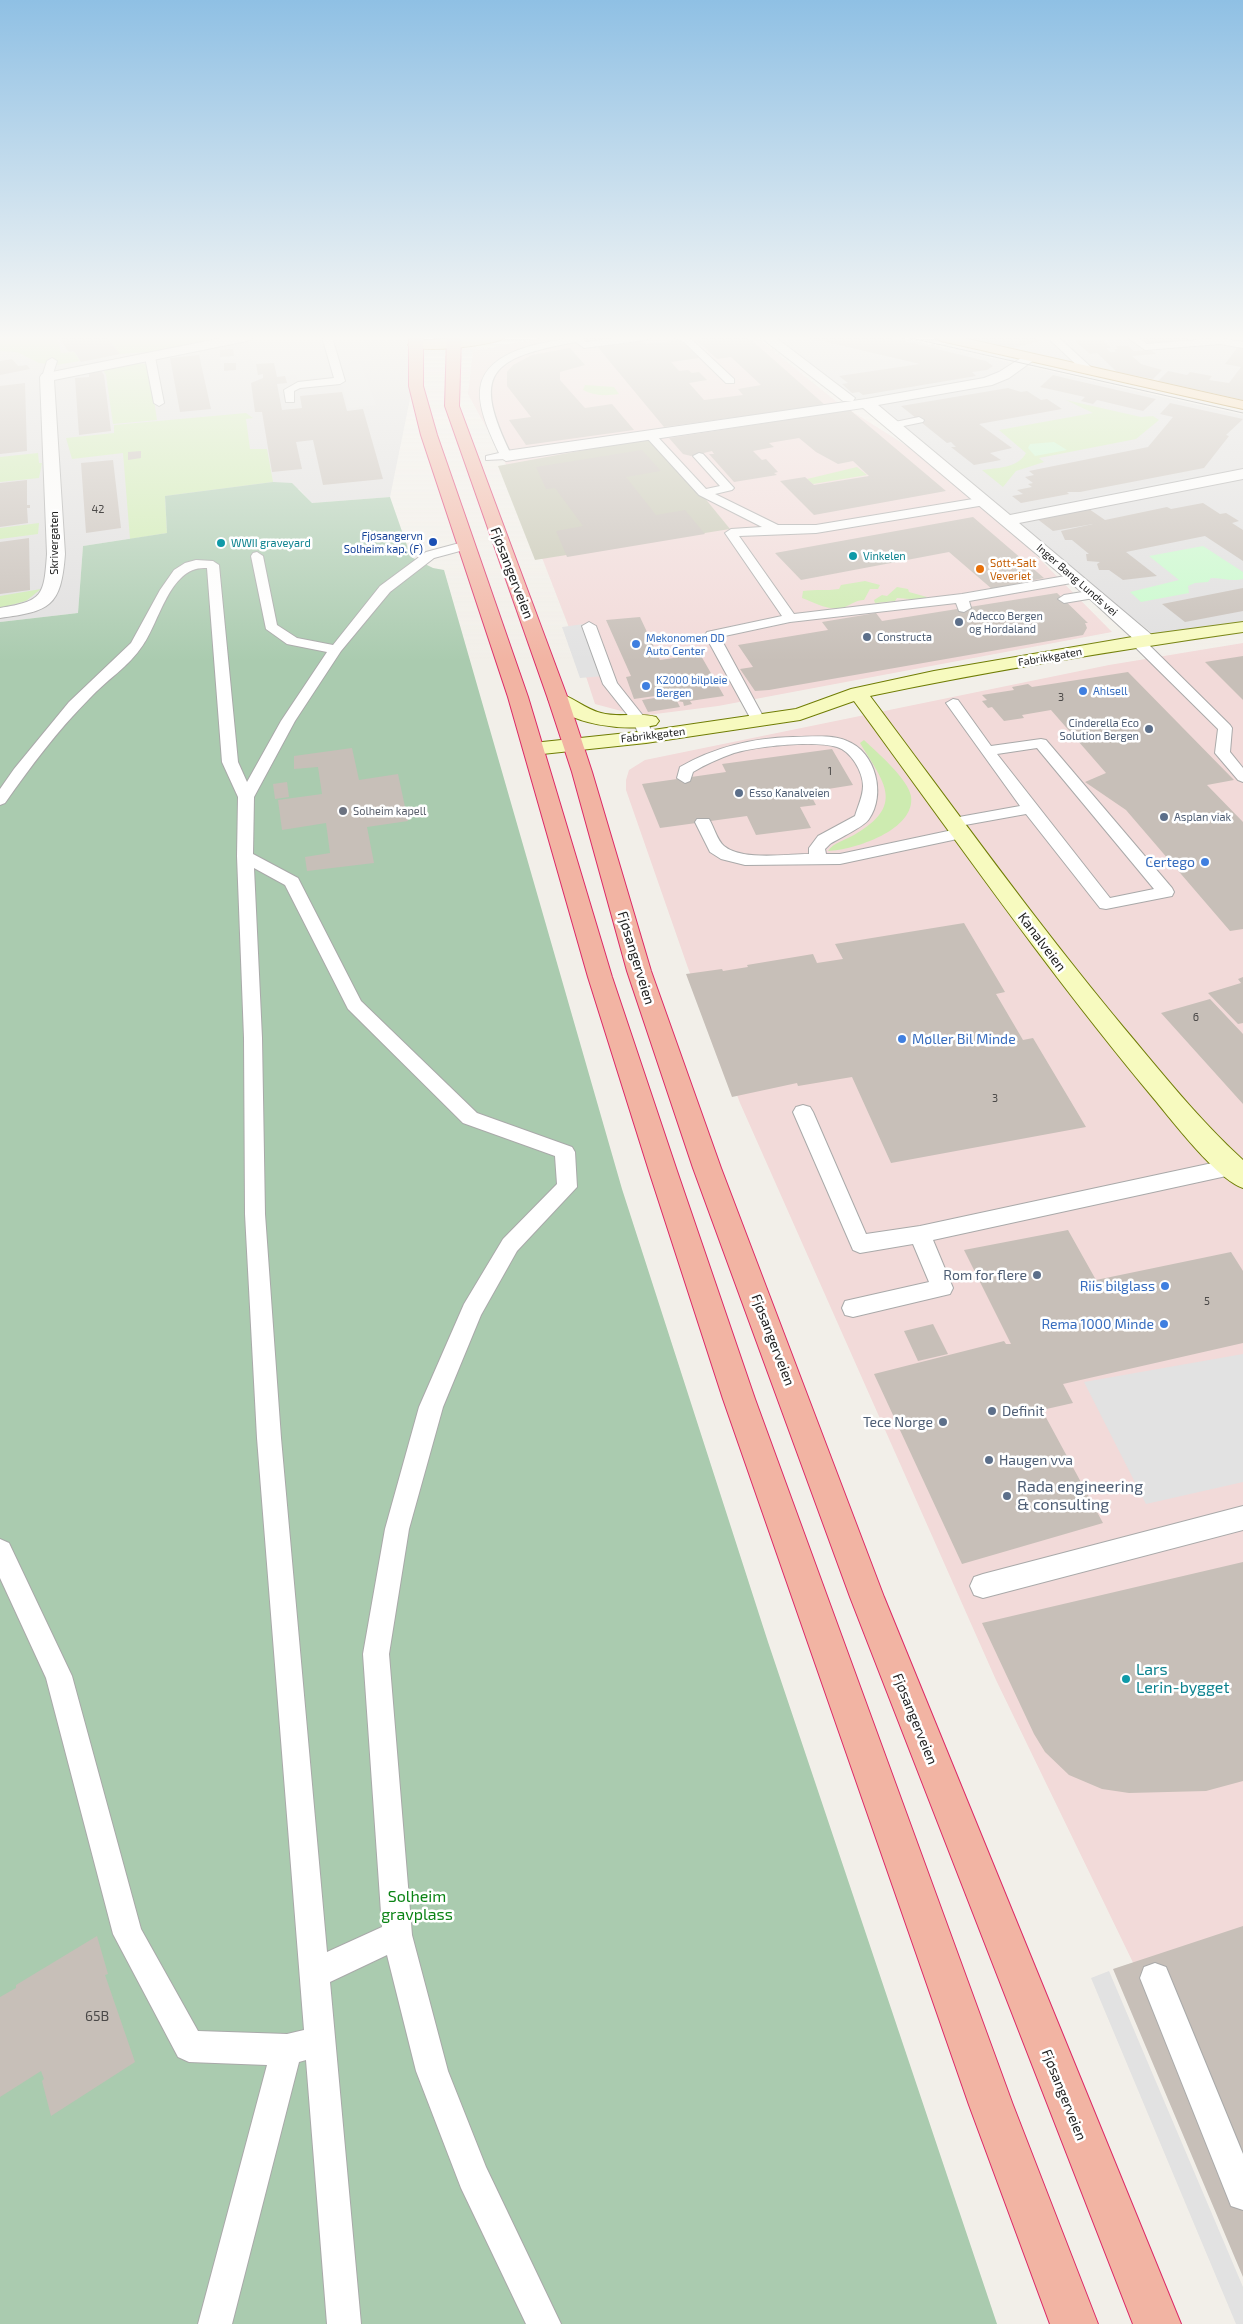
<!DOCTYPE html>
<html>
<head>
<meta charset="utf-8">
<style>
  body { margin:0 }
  canvas { display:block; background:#f2efe9 }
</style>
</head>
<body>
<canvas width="1243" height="2324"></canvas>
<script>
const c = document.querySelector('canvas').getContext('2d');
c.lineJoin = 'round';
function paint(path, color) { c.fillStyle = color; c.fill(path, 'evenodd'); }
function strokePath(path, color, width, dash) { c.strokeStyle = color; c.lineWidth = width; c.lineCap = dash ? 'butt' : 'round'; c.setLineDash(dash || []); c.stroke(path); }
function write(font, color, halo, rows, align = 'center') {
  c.font = font + ' "Exo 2",sans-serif'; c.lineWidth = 5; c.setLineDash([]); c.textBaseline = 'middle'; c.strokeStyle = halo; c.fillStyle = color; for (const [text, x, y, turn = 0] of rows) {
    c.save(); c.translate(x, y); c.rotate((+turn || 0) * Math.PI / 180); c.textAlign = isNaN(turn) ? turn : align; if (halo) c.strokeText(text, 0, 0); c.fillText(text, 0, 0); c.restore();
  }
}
paint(new Path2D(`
  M0,337H423L415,362L412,389L390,497L312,503L299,489L165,497L167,533L83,546L78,613L0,622Z
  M774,337H897L1243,415V624L1157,637Z
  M958,337H1243V401Z`), '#e0dfdf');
paint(new Path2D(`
  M546,337H756L837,402L907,446L1015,534L1112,632L718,706L640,716L595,704L575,643L505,462L468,394L473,351Z
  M1243,643V2198L1188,2076L996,1680L740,1103L688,968L626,790V780L629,770L645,760L1109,665Z`), '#f2dad9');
paint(new Path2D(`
  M655,437L730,529L535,560L498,466Z`), '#c7c7b4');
paint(new Path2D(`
  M0,337H57L61,353L74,352L80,361L57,365L39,363L17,352L0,351Z
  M107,337H211L208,341L160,351L120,354Z
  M135,362L149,365L157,420L113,424L106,375L102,368Z
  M585,385L614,387L619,394C606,396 595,396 583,390Z
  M1066,400L1141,417L1153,416L1159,420L1136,439L1039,458L1044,462L1016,471L1003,487L982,470C997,468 1018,468 1026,453L999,430L1093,413Z
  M246,413L253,418L246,419L250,449H267L273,482L165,496L167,533L130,539L123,453L72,459L66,438L114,433V425Z
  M38,453L39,463H42L39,478L0,482V457Z
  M857,467L867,475L813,484L807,479Z
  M39,523L38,534L0,539V528Z
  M865,581L880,585L878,589H870L864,600C856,600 852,604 845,607C831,612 815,603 802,598L803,591C816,589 826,591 839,589L841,585Z
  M897,587L908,589L909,592L927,597L923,600L897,598L895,601L875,603L874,600L882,595L887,596Z
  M41,589L26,601L0,608V596Z
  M864,740C877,752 908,779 911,796C916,830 854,850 828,851C833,843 845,840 854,835C906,805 884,783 860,743Z`), '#cdebb0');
paint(new Path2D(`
  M273,482L292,483L312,503L390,497L411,557L433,568L444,570L622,1189L768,1642L997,2324H0V622L78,613L83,546L167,533L165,496Z`), '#aacbaf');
paint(new Path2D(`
  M1054,442L1067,450L1035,456L1028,448L1030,444Z
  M1203,546L1243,572V579C1233,582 1222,578 1211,578L1208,582L1195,583L1188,586L1189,593L1141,602L1130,592L1179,580L1149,556Z`), '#c8facc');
paint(new Path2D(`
  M271,337H363L371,360L348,362L349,365L361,364L376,405L349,408L339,376L297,380L296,375L277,377L274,363L256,364V361L252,360L247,342Z
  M1187,477L1197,479L1049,509L1045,506Z
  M584,624L603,676L580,678L562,627Z
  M1243,1354V1482L1146,1504L1084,1382Z
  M1109,1971L1243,2287V2324H1236L1091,1978Z`), '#e2e2e2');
paint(new Path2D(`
  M58,337H106L120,354L81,362L76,354L73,351L69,352Z
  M582,337H617V338L589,343Z
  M703,337H748L825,405L664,427L596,345L642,341L646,344L682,340L699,358L671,362L679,371L688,370L692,373L699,372L707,380L689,383L704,400L743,395L738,389L761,385L731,357L717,359L697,341Z
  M805,337H888L986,361L993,366L987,370L972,372L976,376L863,395L859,392L852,393L842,384L848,383L839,376L920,364Z
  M966,337H1035L1039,341L1013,348Z
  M1142,337H1187L1192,341L1150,344Z
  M1103,340L1111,348H1106L1110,352H1116L1114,349H1118L1116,346H1128L1134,351L1151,350L1156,354L1132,356L1141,364L1162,370L1153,379L1117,372L1097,353L1090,354L1075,341Z
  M1243,340V400L1158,381L1168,371L1187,375L1190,372L1212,376L1209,380L1229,383L1241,367L1225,364Z
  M570,348L585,365L560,372V380L585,408L612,404L634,430L526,445L509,420L531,417L507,386V372L513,365L532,355Z
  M233,349L234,356L220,357V350Z
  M199,355L211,409L180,412L170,358Z
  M12,359L18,366L27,365L30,369L0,375V361Z
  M224,363H236V370L224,371Z
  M274,363L277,377L285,376L287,383L277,384L282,410L302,408L300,396L342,392L347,411L363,409L383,479L323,485L313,440L296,442L302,469L272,472L262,412H255L251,383L263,378V374L258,375L256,364Z
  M100,369L104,375L111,431L79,435L75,378L89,377V371Z
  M1053,375L1065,378L1156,399L1143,411L1097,400L1093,404L1081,401L1085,397L1040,387Z
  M25,383L27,451L0,454V386Z
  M1008,388L1021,392L1027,391L1041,400L1047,399L1062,409L979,424L1012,448L990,453L1001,460L974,465L951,447H956L951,442L947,443L901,406Z
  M1170,403L1243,419L1226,435L1229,436L1204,468L1080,492H1067L1069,494L1021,503L1012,496L1023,494L1017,490L1032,487L1028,484L1033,483L1025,477L1034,475L1029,471L1148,447L1173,417L1160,414Z
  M850,410L946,491L814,515L780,481L805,477L814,485L869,476L853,461L838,464L816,452L799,438L769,443L774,447L753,451L762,460L766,459L778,472L774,473L777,475L734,482L709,454H714L712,451L691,456L683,454L669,438Z
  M642,450L661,471L626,477L656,515L685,510L705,534L567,557L556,531L583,526L555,488L546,489L536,467Z
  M141,451V458L128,460V452Z
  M113,460L121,528L86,533L81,463Z
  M27,480V505H30V508H27L28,523L0,527V483Z
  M1203,503L1220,514L1226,513L1239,521L1232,523L1243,530V561L1205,536L1126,552L1157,576L1123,580L1109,570H1099L1097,564L1100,562L1087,561L1086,554H1089L1072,540H1065L1061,531L1093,524L1053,531L1036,518L1089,509L1105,520L1167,507L1171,509Z
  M973,517L1044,578L992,589L949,552L801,580L775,553Z
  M29,538L30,590L0,594V542Z
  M1243,588V611L1185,622L1162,604Z
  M1057,593L1088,623H1085L1087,628L1083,635L769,690L755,691L740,669L753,667L738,645L828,630L822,622L876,613L882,621Z
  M640,617L660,660L700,654L724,696L690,701L692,704L684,706L683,702L677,701L680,707L648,712L642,700L673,695L675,697H678L676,693L634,699L626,677L631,676L606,620Z
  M1243,656V700L1205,662Z
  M1128,672L1234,780L1207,785L1243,822V929L1230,931L1126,810L1085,782L1106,773L1051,710L1022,715L1024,718L1004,721L992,707L988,708L982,701L987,700L982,695L1014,690L1012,687L1028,684L1032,687Z
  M352,748L359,780L398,774L408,821L367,827L374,863L307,871L305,857L330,853L326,823L282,830L278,800L322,794L318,767L294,769V756Z
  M832,749L853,785L809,792L816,805L800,807L811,828L756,835L747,816L660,828L642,784L726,772L722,764Z
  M287,782L289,797L275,799L273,784Z
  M964,923L1005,992L996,994L1023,1040L1033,1038L1086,1127L891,1163L852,1077L798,1086L797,1083L732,1097L686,974L722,969L723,971L748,967L747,965L813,954L817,963L843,959L835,944Z
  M1243,977V1023L1238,1024L1208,993L1241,983L1238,979Z
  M1210,999L1243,1034V1104L1161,1013Z
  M1068,1230L1096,1280L1231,1252L1243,1271V1343L1063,1384L1073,1403L1042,1410L1103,1523L962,1564L874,1374L1004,1341L1006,1344H1011L964,1250Z
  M933,1324L948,1354L918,1361L904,1331Z
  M1243,1562V1781L1206,1791L1129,1793L1102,1789L1069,1775L1045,1752L1034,1734L982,1623Z
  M1243,1926V2277L1113,1969Z
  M97,1936L108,1974L105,1975L135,2062L51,2116L42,2081L44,2079L41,2071L0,2097V1997L16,1988V1985Z`), '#c7bfb8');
const service = new Path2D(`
  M322,337H332L345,381L340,384L300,388L294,391V402H286L284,390L298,382L334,378Z
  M571,337H581L586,342L623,337H651L646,340L584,348L576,342C489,358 471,373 512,456L506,459L486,460V456L499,453C475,402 463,366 530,346C544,342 559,341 571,337Z
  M674,337L690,338L734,379V383H726L684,342Z
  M1047,337H1058L1092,368V372H1084Z
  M1127,337H1138L1147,344L1220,338L1243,342V348L1220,344L1145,350Z
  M150,354L155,357L164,403L159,406L154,403L145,357Z
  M52,358L57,361L52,377L43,379L42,377L47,361Z
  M919,417L924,420L923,422L894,428L889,425L890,423Z
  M651,433L655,434L706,489L720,486L693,456L699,453L703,454L734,488L732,490L715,494L778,525H816L985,497L991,501L985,505L816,533L739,536L794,614L962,594L1077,574L1083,578L1077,582L969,601L971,608L964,612L959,611L956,603L790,622L720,637L765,720L763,723H753L705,635L707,632L782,616L725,533L731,529L762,527L699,495L647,438V434Z
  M467,541L471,542L473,545L471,548L434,558L390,592L341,651L295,721L254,797L253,854L298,878L361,1001L477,1113L572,1147L575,1152L577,1187L517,1251L481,1315L443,1407L409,1529L389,1654L412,1935L448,2071L486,2167L561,2324H526L461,2188L416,2071L387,1955L330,1982L361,2324H327L306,2060L299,2062L232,2324H198L267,2065L189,2062L178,2057L113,1934L46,1678L0,1578V1539L9,1543L72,1676L141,1929L198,2031L287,2034L304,2030L257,1438L245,1214L244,1038L237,856L238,797L222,762L207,568C170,565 160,621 143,645C129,667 106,680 89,699C57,731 31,766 5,803L0,805V789L14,769L69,702L131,643L160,590L174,570L185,563L196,560L213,561L219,565L238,762L247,782L281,721L327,652L287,644L266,629L251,556L253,553L257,552L263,556L277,625L297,638L333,645L380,586L426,552ZM254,868L285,885L348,1009L463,1123L555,1156L557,1184L503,1239L464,1304L419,1407L385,1529L363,1654L382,1927L327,1952L281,1438L265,1214L262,1038Z
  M1095,590L1101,594L1100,597L1064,603L1058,599L1064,595Z
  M589,622L596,626L617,683L648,722L653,737L651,740H641L634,723L603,684L582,626Z
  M1138,638L1143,639L1230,725L1232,728L1230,752L1243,768V782L1238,780L1215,753L1218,729L1133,645L1131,642Z
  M953,699L958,700L991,746L1041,739L1046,740L1172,888L1174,892L1172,896L1106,909L1100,908L1026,814L954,827L948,825L946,822L948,819L1020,806L946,703ZM1037,748L1154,889L1110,898L997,754Z
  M793,737C811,737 830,734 847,741C876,752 886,795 869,819C864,827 839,838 830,844L825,849L826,854H840L962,828L970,833L962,838L840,864L745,865L721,859L710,852L695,822L697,819H709C714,827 717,840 724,846C742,861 787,854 809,854V848L818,836L855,816C858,806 863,796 863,786C863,772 851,751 837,747C814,740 757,746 734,753C720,758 706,764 693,772L690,781L685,783L677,778L680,767C715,747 752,738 793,737Z
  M803,1105L810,1107L813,1112L866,1234L920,1226L1231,1159L1238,1161L1241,1167L1238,1173L1231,1175L933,1240L953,1288L950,1294L853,1317L845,1315L842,1308L845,1301L929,1282L913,1244L860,1253L853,1250L793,1112L796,1107Z
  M1243,1506V1530L983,1598L974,1595L970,1586L974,1577L983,1574Z
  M1155,1963L1166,1967L1243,2154V2210L1231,2206L1140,1978L1144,1967Z`);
const pedestrian = new Path2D(`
  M760,337H775L855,398L853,401H843Z`);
const minor = new Path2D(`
  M227,337H254L247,341L54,380L65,554C61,607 50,611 0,618V608C43,601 44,596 47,554L40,377L42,374Z
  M1029,353L1036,357L1034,360L1009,378L992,385L878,405L1010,515L1243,469V479L1019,523L1153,636L1155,640L1153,644H1139L1090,599L863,408L506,461L498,456L506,451L866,399L984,378L999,372Z`);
const secondary = new Path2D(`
  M1243,622V632C1118,650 994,670 870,696C954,808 1035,921 1124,1028C1162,1073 1199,1120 1243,1160V1188C1217,1179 1174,1123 1155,1100C1048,972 953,836 854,701L800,720L646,743L533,755L526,753L523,749L526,745L533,743L646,731L796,709L851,689L934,671L1138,636Z
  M558,693C573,697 585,709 601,713C619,718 638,712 656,717L659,721L656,725C627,732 566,725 548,699L551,695Z`);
const primary = new Path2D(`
  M472,337H505C497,346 416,354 408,345L415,341Z
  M934,337H959L1243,401V409L941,341Z`);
const trunk = new Path2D(`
  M409,337H423V386L437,435L528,697L612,977L677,1171L755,1399L1013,2105L1098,2324H1050L969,2105L723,1399L649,1171L588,977L508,697L421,435L409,386Z
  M447,337H461L459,406L568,699L592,772L651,971L721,1168L884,1597L1181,2324H1133L850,1597L693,1168L627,971L572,772L548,699L445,406Z`);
strokePath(service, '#a9a9a9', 2);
strokePath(pedestrian, '#a9a9a9', 2);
strokePath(minor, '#a9a9a9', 2);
strokePath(secondary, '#707d05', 2);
strokePath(primary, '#a06b00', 2);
strokePath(trunk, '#dc2a67', 2);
paint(service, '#fff');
paint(pedestrian, '#fff');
paint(minor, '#fff');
paint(secondary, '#f7fabf');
paint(primary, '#fcd6a4');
paint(trunk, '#f2b4a3');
strokePath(new Path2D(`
  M906,337L1243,413`), '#707070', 1);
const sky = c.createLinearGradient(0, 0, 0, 662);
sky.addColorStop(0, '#8fc0e4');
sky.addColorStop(0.51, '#f9f8f5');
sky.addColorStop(1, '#f9f8f500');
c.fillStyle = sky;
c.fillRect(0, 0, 1243, 662);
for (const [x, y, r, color] of [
  [433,542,5,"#1a4fb4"],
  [221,543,5,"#0f9aa8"],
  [853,556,5,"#0f9aa8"],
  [980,569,5,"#e8710a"],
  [959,622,5,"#5c6f8a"],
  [867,637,5,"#5c6f8a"],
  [636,644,5,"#3f7fe0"],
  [646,686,5,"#3f7fe0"],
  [1083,691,5,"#3f7fe0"],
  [1149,729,5,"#5c6f8a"],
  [739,793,5,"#5c6f8a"],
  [343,811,5,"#6b7280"],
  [1164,817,5,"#5c6f8a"],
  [1205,862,5,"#3f7fe0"],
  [902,1039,5,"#3f7fe0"],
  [1037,1275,5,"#5c6f8a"],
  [1165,1286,5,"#3f7fe0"],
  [1164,1324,5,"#3f7fe0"],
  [992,1411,5,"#5c6f8a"],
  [943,1422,5,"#5c6f8a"],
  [989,1460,5,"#5c6f8a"],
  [1007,1496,5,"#5c6f8a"],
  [1126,1679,5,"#0f9aa8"]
]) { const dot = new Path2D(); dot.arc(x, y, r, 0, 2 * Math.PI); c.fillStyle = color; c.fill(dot); strokePath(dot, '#fff', 2); }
write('11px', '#4b4948', null, [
  ["42",98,509],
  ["3",1061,697],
  ["1",830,771],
  ["6",1196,1017],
  ["3",995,1098],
  ["5",1207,1301]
]);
write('11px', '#164399', '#fff', [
  ["Fjøsangervn",423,536],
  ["Solheim kap. (F)",423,549]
], 'right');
write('11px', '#222', '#fff', [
  ["Skrivergaten",54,543,-90],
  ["Inger Bang Lunds vei",1077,580,41],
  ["Fabrikkgaten",1050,657,-10],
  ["Fabrikkgaten",653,735,-7]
]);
write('11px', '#0d838f', '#fff', [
  ["WWII graveyard",231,543],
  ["Vinkelen",863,556]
], 'left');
write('11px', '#c56008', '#fff', [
  ["Søtt+Salt",990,563],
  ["Veveriet",990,576]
], 'left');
write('11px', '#4e5e75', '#fff', [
  ["Adecco Bergen",969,616],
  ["og Hordaland",969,629],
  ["Constructa",877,637],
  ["Cinderella Eco",1139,723,"right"],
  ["Solution Bergen",1139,736,"right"],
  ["Esso Kanalveien",749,793],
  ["Asplan viak",1174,817]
], 'left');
write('11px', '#366cbe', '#fff', [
  ["Mekonomen DD",646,638],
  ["Auto Center",646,651],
  ["K2000 bilpleie",656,680],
  ["Bergen",656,693],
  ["Ahlsell",1093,691]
], 'left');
write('11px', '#5b616d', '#fff', [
  ["Solheim kapell",353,811]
], 'left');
write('14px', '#222', '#fff', [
  ["Fjøsangerveien",512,573,69],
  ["Kanalveien",1042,942,53],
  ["Fjøsangerveien",636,958,73],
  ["Fjøsangerveien",773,1340,69],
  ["Fjøsangerveien",915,1719,68],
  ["Fjøsangerveien",1064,2095,68]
]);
write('14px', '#366cbe', '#fff', [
  ["Certego",1195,862],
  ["Møller Bil Minde",912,1039,"left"],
  ["Riis bilglass",1155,1286],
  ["Rema 1000 Minde",1154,1324]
], 'right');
write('14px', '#4e5e75', '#fff', [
  ["Rom for flere",1027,1275],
  ["Definit",1002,1411,"left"],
  ["Tece Norge",933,1422],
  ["Haugen vva",999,1460,"left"]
], 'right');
write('14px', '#4b4948', null, [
  ["65B",97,2016]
]);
write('16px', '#4e5e75', '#fff', [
  ["Rada engineering",1017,1487],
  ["& consulting",1017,1505]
], 'left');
write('16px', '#0d838f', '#fff', [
  ["Lars",1136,1670],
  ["Lerin-bygget",1136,1688]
], 'left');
write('16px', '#0c8416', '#fff', [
  ["Solheim",417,1897],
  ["gravplass",417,1915]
]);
</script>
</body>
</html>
